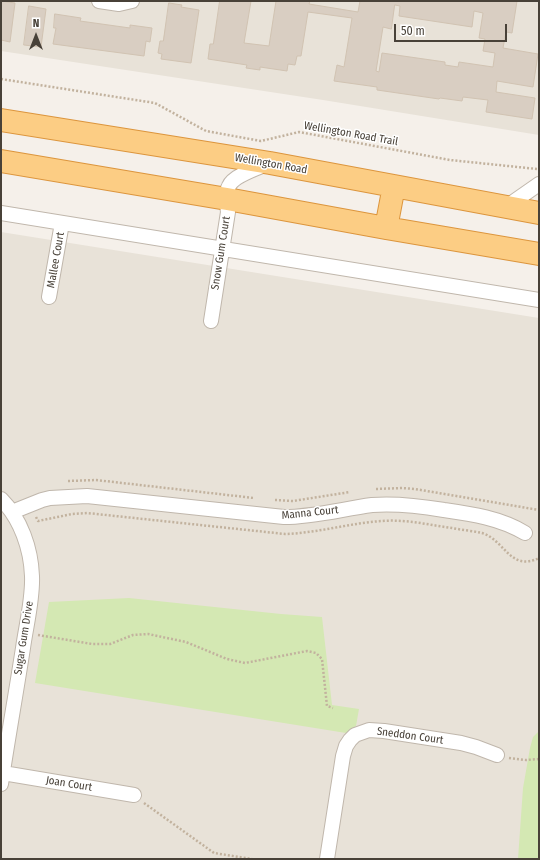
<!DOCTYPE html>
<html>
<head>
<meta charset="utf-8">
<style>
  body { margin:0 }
  #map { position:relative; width:540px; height:860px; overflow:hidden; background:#f5f0ea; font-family:"Fira Sans Condensed",sans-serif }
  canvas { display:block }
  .frame { position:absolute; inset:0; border:2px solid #484138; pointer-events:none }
  .north { position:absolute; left:16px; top:16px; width:40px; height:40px; -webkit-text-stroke:3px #fff; paint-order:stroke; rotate:0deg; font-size:11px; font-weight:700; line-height:16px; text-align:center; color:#484138 }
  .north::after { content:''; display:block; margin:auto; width:14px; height:18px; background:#484138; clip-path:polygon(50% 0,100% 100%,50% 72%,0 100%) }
  .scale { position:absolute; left:394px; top:24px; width:113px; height:18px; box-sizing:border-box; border:2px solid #484138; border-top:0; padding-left:5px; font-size:12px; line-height:14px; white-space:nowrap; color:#484138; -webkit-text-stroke:3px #fff; paint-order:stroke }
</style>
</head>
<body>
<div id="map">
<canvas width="540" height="860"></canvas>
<div class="frame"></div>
<div class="north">N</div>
<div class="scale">50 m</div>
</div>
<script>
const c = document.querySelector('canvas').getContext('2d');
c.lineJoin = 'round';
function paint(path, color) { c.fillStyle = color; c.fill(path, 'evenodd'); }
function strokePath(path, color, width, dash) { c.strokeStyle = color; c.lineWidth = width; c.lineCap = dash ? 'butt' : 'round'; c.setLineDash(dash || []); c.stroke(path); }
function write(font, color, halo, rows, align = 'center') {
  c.font = font + ' "Fira Sans Condensed",sans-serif'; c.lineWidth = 3; c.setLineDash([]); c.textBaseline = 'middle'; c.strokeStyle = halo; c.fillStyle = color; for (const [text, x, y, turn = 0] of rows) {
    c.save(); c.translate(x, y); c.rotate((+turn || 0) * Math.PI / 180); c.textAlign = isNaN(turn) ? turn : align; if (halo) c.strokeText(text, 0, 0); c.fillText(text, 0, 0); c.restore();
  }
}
paint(new Path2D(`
  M1,1H539V135L323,100L1,51Z
  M1,232L539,318V859H1Z`), '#e8e2d8');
paint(new Path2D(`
  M129,598L281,614L322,617L332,705L359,709L356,726L346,733L35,683L49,602Z
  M539,731V859H518L523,788L530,748L533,737Z`), '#d4e8b3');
const building = new Path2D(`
  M1,1L15,3L10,42L1,40Z
  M220,1H251L244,43L269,46L276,1H310L309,4L358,12L360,1H517L512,33L506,32L503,48L538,54L533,87L497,81L496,92L535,98L532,119L486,112L488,100L463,97L462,101L440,98L439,99L377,90V87L334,81L337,65L344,67L352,18L308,12L301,56H297L295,65L288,64L287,71L260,67V70L246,68L247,65L208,59L210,44H213ZM395,5L400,6L399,16L472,27L474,11L483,13L479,38L485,39L483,51L495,53L493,67L459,62L458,67L445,65V62L382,53L379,72L376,71L383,27L391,29Z
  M169,3L182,5L181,7L199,10L191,63L161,59L162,54L158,53L160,41H163Z
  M29,6L46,9L41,47L24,45Z
  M55,14L81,18L80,21L130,28V25L152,28L150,42L146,41L144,56L53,44L56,28H54Z`);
paint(building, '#d9cec2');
strokePath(building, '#d1c3b2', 1);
const minor = new Path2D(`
  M99,1L119,4L132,1
  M506,207L539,184
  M1,213L539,300
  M49,297L62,223
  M211,321L228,212C227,204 225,194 229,186C233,176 257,168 267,164
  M1,499C21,519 31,549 32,576C33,599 26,626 23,648C16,693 8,738 1,784
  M12,512L42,500L50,498L87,496L284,517C314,517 342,509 372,505C396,503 420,506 444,510C472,514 500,518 525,533
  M3,773L134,795
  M327,859L343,756L346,746L350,740L355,735L369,730L384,731L461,743L476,747L497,755`);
const trunk = new Path2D(`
  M1,120L270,163L539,213
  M1,161L227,199L386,228L539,254
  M386,228L394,186`);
strokePath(minor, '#c0b7ac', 16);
strokePath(trunk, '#dc953d', 24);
strokePath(new Path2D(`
  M1,79L155,103L206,131L261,141L299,132L450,160L537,169
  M68,481L96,480L254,498
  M376,489L402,488L415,489L539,510
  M275,500L293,501L350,492
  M36,517L38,521L72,514L87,513L285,534C318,533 350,523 382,521C406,519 429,525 452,528C462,530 473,531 482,533C505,540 510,572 539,558
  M38,635L92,644H110L133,635L148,634L186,642L227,659L245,663L307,651L316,653L322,659L327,706L333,708
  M509,758L526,760L539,759
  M144,803L214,853L252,859`), '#c2b29e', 2.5, [2, 2]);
strokePath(minor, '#fff', 14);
strokePath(trunk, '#fccd84', 22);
write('11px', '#484138', '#fff', [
  ["Wellington Road Trail",351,134,10],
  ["Wellington Road",271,164,10],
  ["Snow Gum Court",221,253,-81],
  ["Mallee Court",56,260,-80],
  ["Manna Court",310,513,-6],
  ["Sugar Gum Drive",24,638,-81],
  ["Sneddon Court",410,736,8],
  ["Joan Court",69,784,9]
]);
</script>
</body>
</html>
